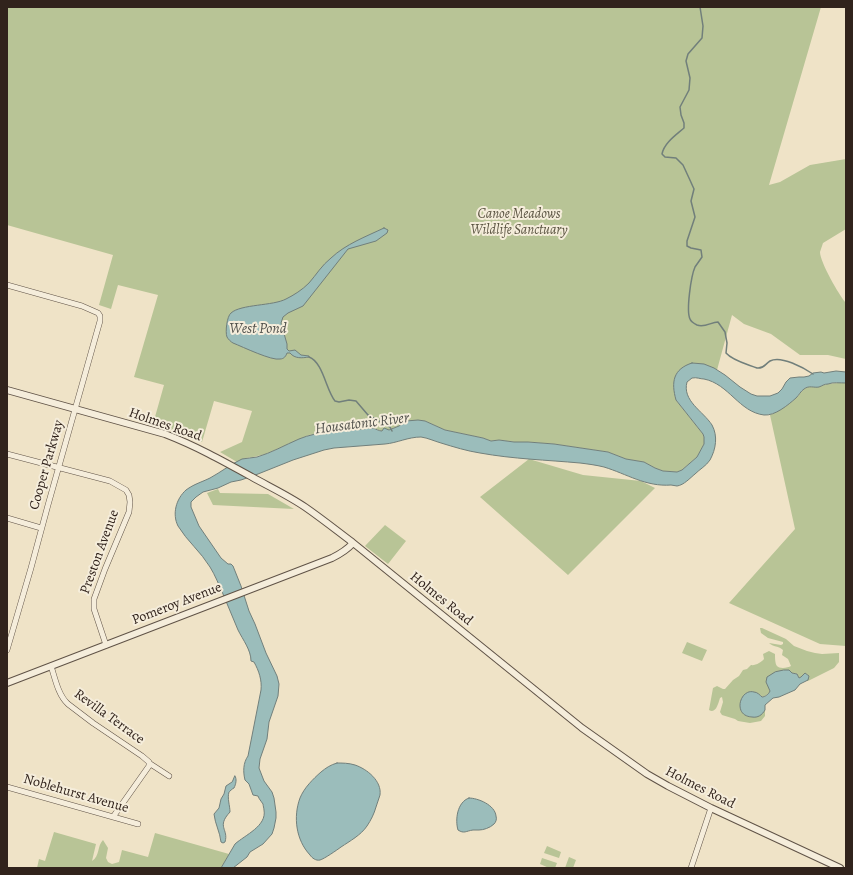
<!DOCTYPE html>
<html>
<head>
<meta charset="utf-8">
<style>
  body { margin:0 }
  #map { position:relative; width:853px; height:875px; overflow:hidden; background:#efe3c7; font-family:Alegreya,serif }
  canvas { display:block }
  .frame { position:absolute; inset:0; border:8px solid #31231c; pointer-events:none }
</style>
</head>
<body>
<div id="map">
<canvas width="853" height="875"></canvas>
<div class="frame"></div>
</div>
<script>
const c = document.querySelector('canvas').getContext('2d');
c.lineJoin = 'round';
function paint(path, color) { c.fillStyle = color; c.fill(path, 'evenodd'); }
function strokePath(path, color, width, dash) { c.strokeStyle = color; c.lineWidth = width; c.lineCap = dash ? 'butt' : 'round'; c.setLineDash(dash || []); c.stroke(path); }
function write(font, color, halo, rows, align = 'center') {
  c.font = font + ' Alegreya,serif'; c.lineWidth = 4; c.setLineDash([]); c.textBaseline = 'middle'; c.strokeStyle = halo; c.fillStyle = color; for (const [text, x, y, turn = 0] of rows) {
    c.save(); c.translate(x, y); c.rotate((+turn || 0) * Math.PI / 180); c.textAlign = isNaN(turn) ? turn : align; if (halo) c.strokeText(text, 0, 0); c.fillText(text, 0, 0); c.restore();
  }
}
paint(new Path2D(`
  M7,7H821L769,185L780,182L810,165L846,159V229L823,243C822,246 821,249 820,252C820,262 839,295 846,303V359L828,355H800L771,334L744,324L732,315L717,370C705,363 694,361 682,368L676,400L703,434L704,437V444L697,457L682,470L677,472L663,471L655,468L644,462L626,459L608,452L554,444L528,442H514L499,440L491,441L483,438L445,430L425,421L404,422L399,426L390,429L389,431L386,429L382,431L372,428L363,429L331,432L309,435L300,439L266,454L253,457L246,458L237,462L220,452L242,442L252,411L214,401L202,442L183,433L153,424L164,385L134,377L158,295L118,285L111,309L99,305L113,255L7,225Z
  M837,383H846V646L820,644L729,603L795,529L770,415L786,406L796,398L805,388L809,386L818,387L827,384Z
  M529,459L583,475L641,481L655,488L568,575L480,497Z
  M218,489L220,493L268,494L294,509L213,505L207,493Z
  M385,525L406,541L388,564L365,546Z
  M760,628H762L786,639L794,646L807,651L815,653L822,654L839,653V662L834,668L808,681H806L809,676L805,673L801,677L799,678L796,673H792L785,670L767,683L770,691V692L764,697L761,696L759,694L747,716C753,718 761,716 765,710V716L761,721L750,723L738,721L735,719L722,715L720,712L723,702L722,697L720,698C718,704 716,714 709,710L713,688L717,686L723,689H725L733,680L739,676L743,670L747,669L751,665C755,666 762,662 764,659L763,654L769,651L775,654C775,657 775,664 777,666C779,669 788,668 791,666L788,659L782,655L783,650C779,646 773,647 769,643L781,645L783,644V642L768,638L761,633Z
  M687,642L707,650L702,661L682,653Z
  M54,832L96,844L92,861C100,856 97,846 103,840L108,848L106,858L108,862L112,864L119,862L122,850L148,857L155,833L229,854L221,868H37L39,859L45,861Z
  M547,846L561,852L559,858L544,853Z
  M569,857L576,860L573,868H565Z
  M542,858L557,863L555,868H549L540,864Z`), '#b8c496');
const water = new Path2D(`
  M384,228L388,230L387,233L376,241L348,249L303,306L288,313L283,317L281,323L287,344V349L289,351L295,350L301,355L309,356V357C302,358 295,359 290,353H287C286,356 284,359 280,359C272,361 243,347 233,343C231,342 228,339 227,337C225,332 227,316 231,313C241,304 273,306 286,299C294,295 302,290 309,283C316,275 322,265 331,258C346,244 365,237 384,228Z
  M692,363L704,364L714,368L725,375L740,387L751,394L757,396H770L778,393L782,389L786,382L790,378L799,377H804L809,376L813,373L821,372L824,373L836,371L846,372V383C840,383 833,382 828,384C824,384 822,386 819,387C814,388 809,385 804,389C801,391 799,395 796,398C788,405 775,416 764,415C739,412 729,384 704,379C700,379 697,377 692,378L687,382C682,401 703,411 712,425C718,436 716,449 710,460C706,466 700,469 695,474C690,478 684,485 677,486C675,486 673,485 671,485C646,487 627,474 604,467C596,465 588,464 580,463C547,460 513,459 480,453C467,451 454,447 441,443C434,441 428,438 421,437C408,437 397,443 385,444L334,448L324,450L293,460L258,474L241,480L231,482L218,488L203,492L196,497L191,502V507L199,526L221,558L228,564H231L233,566L241,586L249,611L255,624L266,653L277,676L279,684L278,696L269,722L267,739L260,759L259,768L264,781L272,792L274,798L276,812V818L274,828L272,834L263,844L250,852L247,857L233,868H221L235,844C245,835 267,826 264,810C264,809 263,805 263,804C261,801 259,799 258,796L253,795L249,784L245,780C243,772 243,763 248,756L261,690C262,680 259,671 254,662L251,661C251,650 243,640 238,630C233,618 228,606 223,594C219,585 215,575 210,567C201,552 187,541 178,526C172,514 176,499 186,490C194,484 202,482 210,478C221,472 231,464 242,459C247,458 252,458 257,457C271,453 285,445 299,439C318,431 341,431 362,429C365,429 370,427 373,428C376,429 379,431 382,431L384,428L389,430L399,426L406,421L418,420L425,421L445,430L483,438L491,441L499,440L514,442H528L554,444L608,452L626,459L644,462L655,468L663,471L677,472L682,470L697,457L704,444V437L703,434L676,400C671,382 673,369 692,363Z
  M784,670H789L792,673L797,674L799,678L801,677L805,673L809,676L808,680L800,684L795,690L779,697L773,698L765,705V710C762,715 758,718 752,717C732,716 740,688 754,692C757,692 760,695 762,697C765,697 769,694 770,691L766,682L767,677L775,672Z
  M337,763C342,763 349,763 355,765C367,769 382,781 380,795C379,799 377,803 376,807C374,814 371,820 367,826C361,835 350,841 341,847C337,850 324,859 320,860C316,861 312,858 310,855C296,840 293,817 300,798C304,788 313,779 321,772C326,768 330,765 337,763Z
  M235,776C237,779 236,784 234,788C233,788 229,792 229,792C227,798 230,806 230,812C216,827 229,829 225,842L223,843L221,842C220,832 215,824 214,814L219,808L221,799L224,794L226,786L232,782Z
  M469,798C478,798 495,805 496,816C497,819 496,822 494,824C490,828 483,830 479,830C477,830 475,830 473,830C466,831 464,834 458,830C455,820 457,802 469,798Z`);
paint(water, '#9bbdbb');
strokePath(water, '#717f7b', 1);
strokePath(new Path2D(`
  M700,7L703,26L702,38L688,54L686,61L690,78L689,90L680,107L681,115L684,123V128C676,135 664,143 662,154L665,157L676,158L683,165L689,178L694,189L691,201L695,217L687,241V246L691,248L701,250L702,257C700,260 697,264 695,267C691,276 686,311 690,319C691,322 695,324 697,325C705,328 711,322 718,322L725,332L727,343L726,353C733,361 747,364 757,368C764,369 765,364 770,361C781,355 804,368 813,374
  M309,357C323,362 326,390 335,401L339,402L349,400L356,401L368,415L390,427L392,431`), '#717f7b', 1.5);
const minor = new Path2D(`
  M7,285L82,306L98,313L100,316V321L48,505L31,568L7,650
  M7,454L110,481L126,490L129,495L130,502L129,512L105,569L94,599V609L106,645
  M7,518L41,528
  M51,666C55,678 58,695 68,704L93,723L142,756L149,762V763L169,776
  M7,787L138,824
  M113,817L149,766V763
  M691,868L711,808`);
const tertiary = new Path2D(`
  M7,390L165,434C196,446 223,461 252,477C270,487 289,496 305,507C321,518 336,530 352,542L582,728L647,774L668,786L711,808L840,868
  M7,683L332,558C340,554 347,550 353,543`);
strokePath(minor, '#605347', 6);
strokePath(tertiary, '#605347', 8);
strokePath(minor, '#f5eddb', 5);
strokePath(tertiary, '#f5eddb', 6);
write('italic 14px', '#5a5341', '#f5eddb', [
  ["Canoe Meadows",519,215],
  ["Wildlife Sanctuary",519,231]
]);
write('14px', '#31231c', '#f5eddb', [
  ["Holmes Road",165,425,19],
  ["Cooper Parkway",47,465,-74],
  ["Preston Avenue",100,552,-70],
  ["Holmes Road",441,599,39],
  ["Pomeroy Avenue",177,604,-21],
  ["Revilla Terrace",109,717,36],
  ["Holmes Road",700,788,27],
  ["Noblehurst Avenue",76,794,16]
]);
write('italic 15px', '#51514c', '#f5eddb', [
  ["West Pond",258,329],
  ["Housatonic River",362,424,-7]
]);
</script>
</body>
</html>
